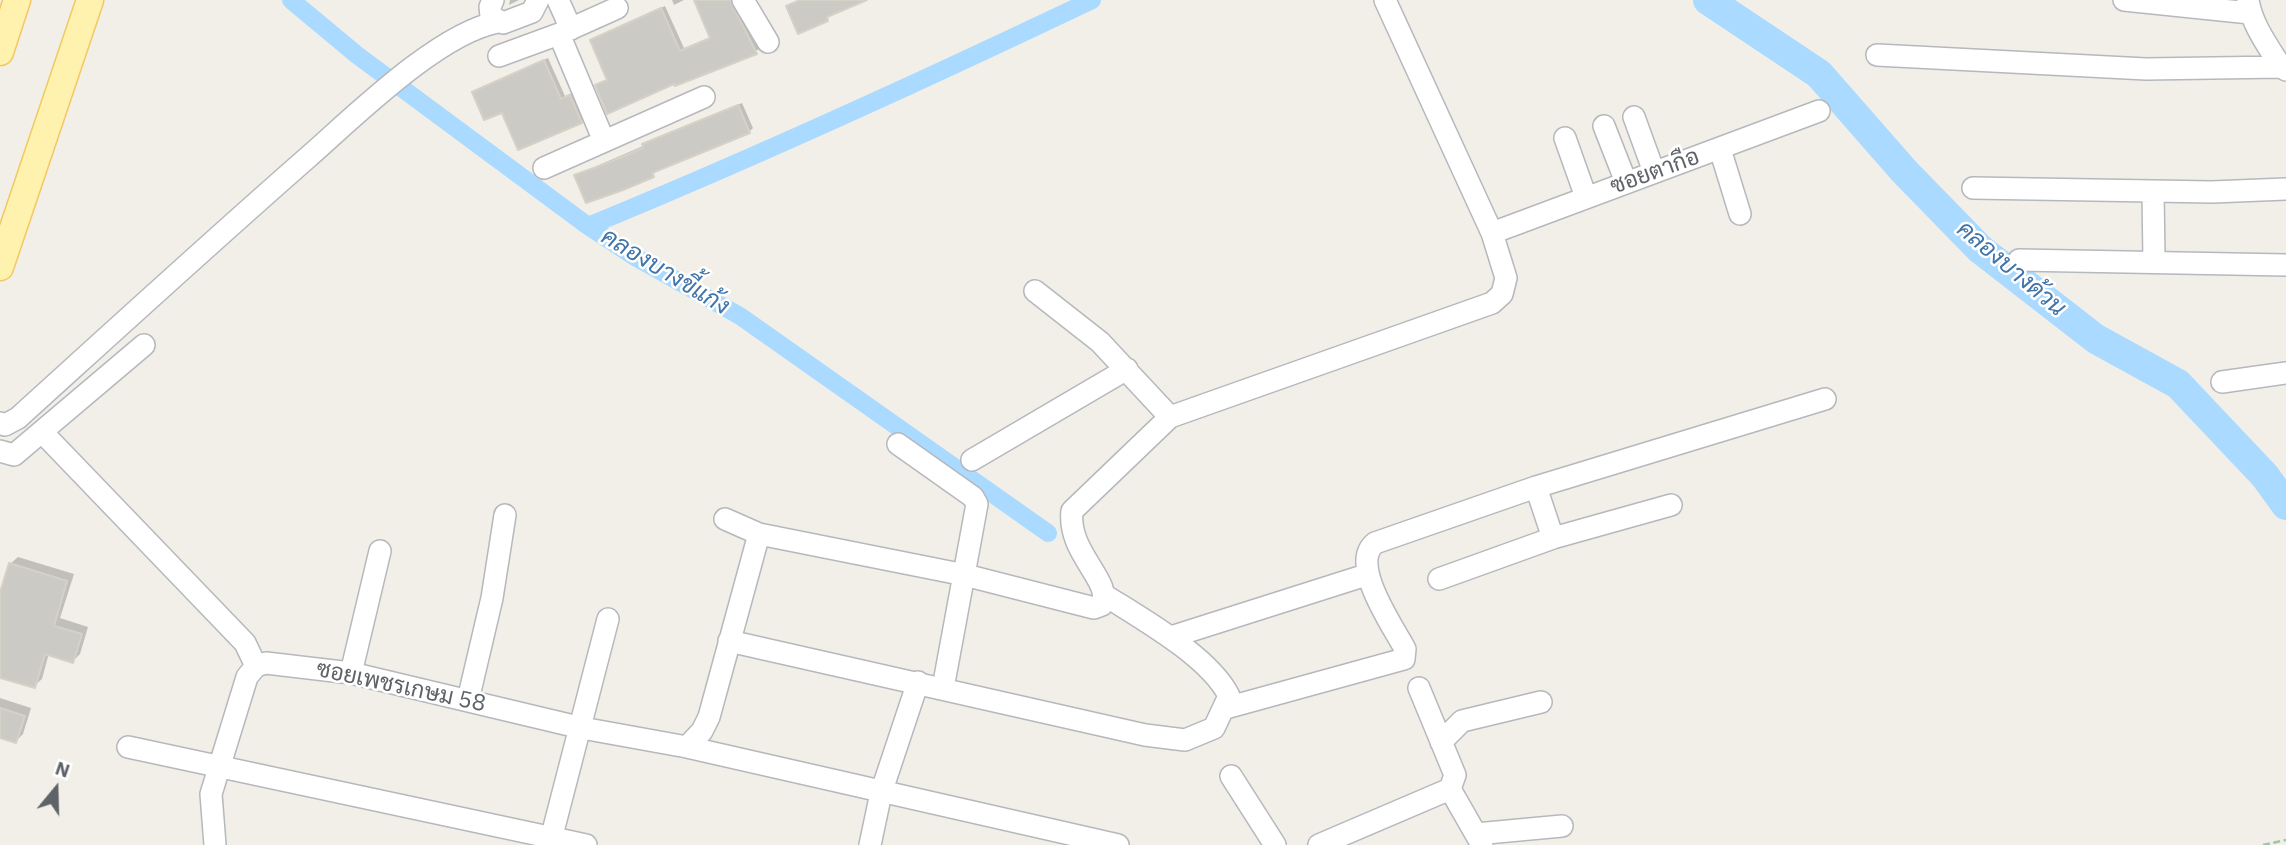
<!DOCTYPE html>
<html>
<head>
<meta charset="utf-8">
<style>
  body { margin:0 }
  #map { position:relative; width:2286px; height:845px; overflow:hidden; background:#f1efe8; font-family:"IBM Plex Sans",sans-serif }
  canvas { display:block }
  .north { position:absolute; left:21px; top:754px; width:70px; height:70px; -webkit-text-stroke:5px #fff; paint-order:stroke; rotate:19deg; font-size:19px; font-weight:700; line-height:28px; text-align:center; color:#5f6368 }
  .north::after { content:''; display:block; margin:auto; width:24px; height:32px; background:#5f6368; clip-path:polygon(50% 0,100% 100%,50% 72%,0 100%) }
</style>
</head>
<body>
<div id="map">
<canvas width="2286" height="845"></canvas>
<div class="north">N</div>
</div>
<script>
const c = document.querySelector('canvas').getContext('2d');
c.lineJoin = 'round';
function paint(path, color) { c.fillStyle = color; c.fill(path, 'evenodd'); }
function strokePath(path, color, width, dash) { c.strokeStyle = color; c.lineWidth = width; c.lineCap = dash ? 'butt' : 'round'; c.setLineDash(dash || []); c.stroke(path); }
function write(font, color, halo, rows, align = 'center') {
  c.font = font + ' "IBM Plex Sans",Sarabun,sans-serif'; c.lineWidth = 5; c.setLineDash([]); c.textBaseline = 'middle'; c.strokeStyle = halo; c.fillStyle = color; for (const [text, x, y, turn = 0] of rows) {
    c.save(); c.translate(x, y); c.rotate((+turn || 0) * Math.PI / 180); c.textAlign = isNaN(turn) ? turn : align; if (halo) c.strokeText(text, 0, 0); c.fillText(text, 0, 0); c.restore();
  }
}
paint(new Path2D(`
  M510,0H519L509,5Z
  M672,0H684L674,5Z
  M701,0H736L760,49L608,111L597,86L609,78L592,40L665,6L684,48L711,37Z
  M548,58L565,96L574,92L585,118L581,122L503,111L474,92Z
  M742,103L753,128L749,132L657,170L653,175H576Z
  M18,557L74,574L60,618L88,627L80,654L73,661L49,653L42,679L34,686L0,676V598L10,564Z
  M0,698L31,708L23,734L16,741L0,737Z`), '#0003');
strokePath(new Path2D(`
  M291,0L357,55L588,226L635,257L740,316L1048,533
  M588,226C759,156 926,79 1092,0`), '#aadaff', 18);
strokePath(new Path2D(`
  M1708,0L1819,74L1904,171L1980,249L2096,339L2178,384L2265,476L2286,505`), '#aadaff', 30);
const building = new Path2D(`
  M694,0H730L757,54L675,86L674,84L607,114L595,85L607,80L590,40L661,8L680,51L710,38Z
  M800,0H867L827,17L828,21L798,34L786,6Z
  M544,60L561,99L570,95L582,123L518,150L502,113L484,120L472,92Z
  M738,105L750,133L652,173L654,177L623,190L586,203L574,175L605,164L643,148L642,144Z
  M9,563L67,581L54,626L82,634L73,663L45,654L35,688L0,678V592Z
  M0,708L25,716L16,743L0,738Z`);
paint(building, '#cccac5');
strokePath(building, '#d6d1c6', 2);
const minor = new Path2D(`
  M493,0L490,7L491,16L503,23L532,12L538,0
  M558,0L571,29
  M743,0L768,42
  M2124,0L2250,13
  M2248,0C2252,25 2268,46 2281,67L2286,70
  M559,34L617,8
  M1877,55L2146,69L2281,67
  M499,56L559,34L604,141
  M1634,117L1654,172
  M1604,126L1626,182
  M1565,138L1586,197
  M1720,149L1740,214
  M544,168L704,97
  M1973,188L2212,192L2286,189
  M2153,192L2154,260
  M1492,233L1819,111
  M2019,260L2286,265
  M1035,291L1100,342L1170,417
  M2222,382L2286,373
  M0,423L5,425L18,418C114,331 209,244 306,159C353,118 438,33 498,22
  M42,432L245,643L256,666
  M898,444L973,497L977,504L943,688
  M0,451L14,455L144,345
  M972,460L1127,369
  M1536,487L1553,538L1671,505
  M725,519L759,534L965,575L1094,608L1102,605C1113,581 1067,553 1072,511L1170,417L1492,303L1502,294L1506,278L1492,233L1385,0
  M1439,579L1553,538
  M1171,637L1366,575
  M729,641L1145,735L1185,740L1214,728L1229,696C1210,657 1142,619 1106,596
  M351,673L380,551
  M468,700L492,598L505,515
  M1226,708L1404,659L1405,649C1393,626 1349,564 1375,543L1536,487L1825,399
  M1441,742L1462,721L1541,702
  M128,747L586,845
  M687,747L702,731L709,717L759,534
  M1231,776L1275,845
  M1450,789L1482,845
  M1476,834L1562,826
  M551,839L608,619
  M215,845L211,794L247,677L256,666L266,663L351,673L582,728L687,747L1118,845
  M870,845L881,793L918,682
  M1319,845L1450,789L1455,775L1419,688`);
const major = new Path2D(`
  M0,52L17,0
  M0,267L90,0`);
strokePath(minor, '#b5b8bc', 24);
strokePath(major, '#f2c960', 29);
strokePath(new Path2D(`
  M2263,845L2286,840`), '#9cc7a9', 2.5, [7, 3.5]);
strokePath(minor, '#fff', 21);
strokePath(major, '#fff2af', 26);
write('23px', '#5f6368', '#fff', [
  ["ซอยตากือ",1655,172,-20],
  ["ซอยเพชรเกษม 58",401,687,12]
]);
write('italic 24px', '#4174aa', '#fff', [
  ["คลองบางด้วน",2011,269,40],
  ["คลองบางขี้แก้ง",665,272,31]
]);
</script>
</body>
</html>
